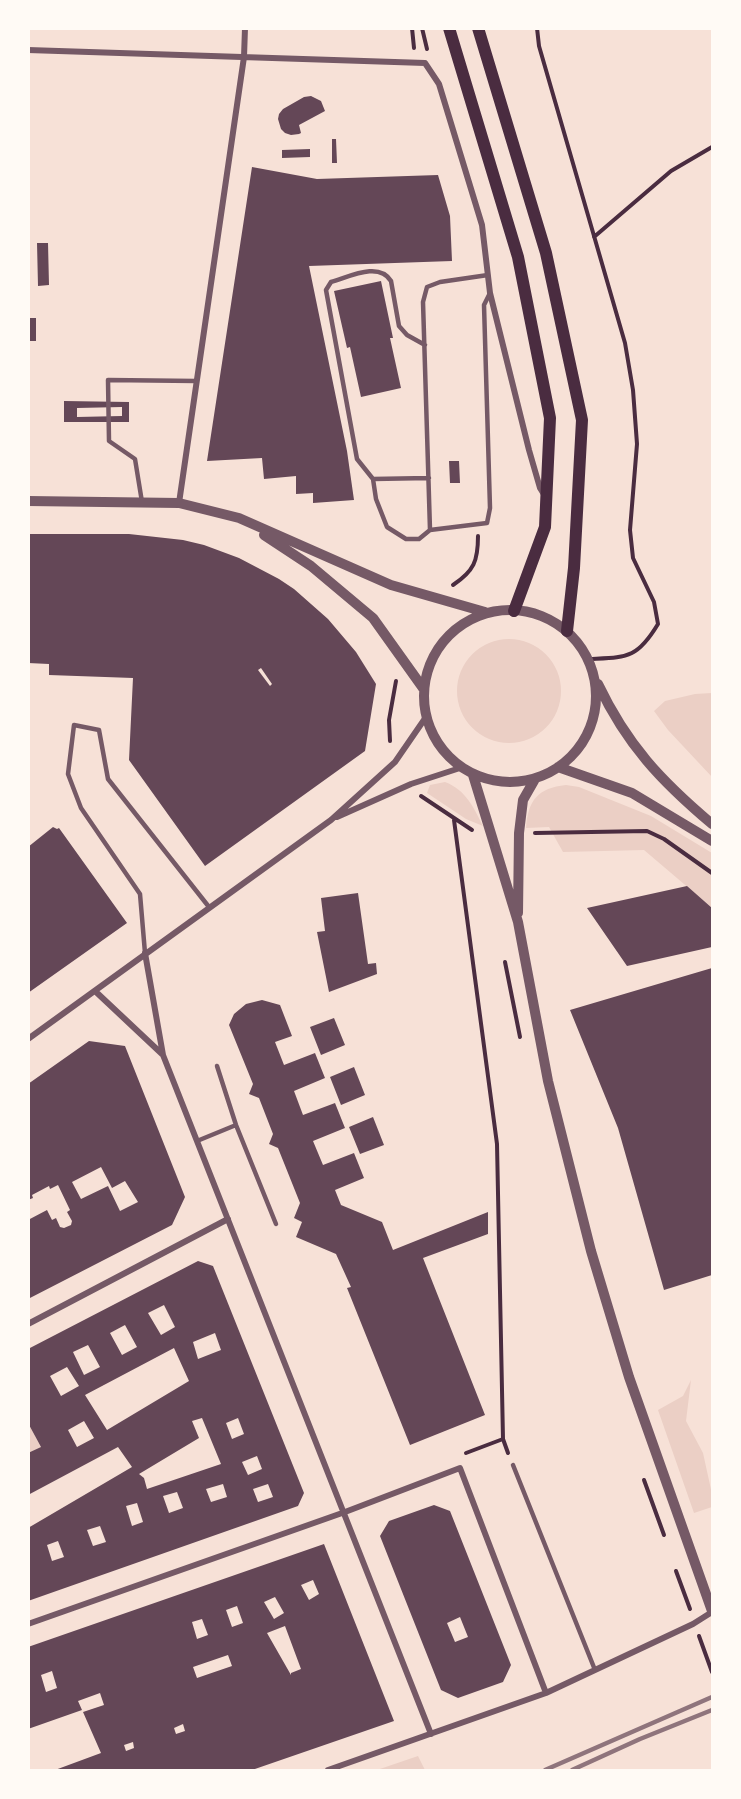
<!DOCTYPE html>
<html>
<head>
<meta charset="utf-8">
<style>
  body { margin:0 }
  #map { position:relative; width:741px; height:1799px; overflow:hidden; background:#f7e1d7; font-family:"Noto Sans",sans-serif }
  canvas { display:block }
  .frame { position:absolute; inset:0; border:30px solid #fffaf5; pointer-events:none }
</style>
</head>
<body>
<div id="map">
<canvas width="741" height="1799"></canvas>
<div class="frame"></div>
</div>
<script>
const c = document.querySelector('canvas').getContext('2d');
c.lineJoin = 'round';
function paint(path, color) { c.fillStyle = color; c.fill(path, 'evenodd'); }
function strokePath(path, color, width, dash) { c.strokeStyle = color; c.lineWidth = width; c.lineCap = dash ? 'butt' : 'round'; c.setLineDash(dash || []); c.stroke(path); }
paint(new Path2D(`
  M457 691a52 52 0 1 1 104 0a52 52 0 1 1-104 0Z
  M712,693V777L668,730L654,711L665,701L695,694Z
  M445,782C466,790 474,808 483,826L466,819L427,793L430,785Z
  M566,785L579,787L651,816L712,853V905L711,907L644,850L563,852L549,827L526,828C528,800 538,788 566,785Z
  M691,1380L686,1421L703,1453L712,1494V1507L694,1513L658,1410L683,1396Z
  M28,1423L41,1447L29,1453H28Z
  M418,1756L425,1770H377Z`), '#ebcfc5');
paint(new Path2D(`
  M311,96L321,101L325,111L299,125L301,133L299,134L291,135L285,133L281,129L278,119L279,114L283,109L304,97Z
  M332,139H336L337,163H332Z
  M310,149V157L282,158V150Z
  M252,167L317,179L438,175L450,216L452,261L309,266L347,451L354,500L313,503V493L296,494V476L264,479L262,458L207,461Z
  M37,243H48L49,285L38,286Z
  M381,281L393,338H390L401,388L361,397L350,347L347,348L334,291Z
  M28,318H36V341H28Z
  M64,401L129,402V422H64ZM122,407V416L77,417V408Z
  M449,461H459L460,483H450Z
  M28,534H129L183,540L204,545L239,558L279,579L294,589L328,619L356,652L376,684L365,751L205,866L129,760L133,678L49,675V664L28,663ZM261,668L272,684L270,686L258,670Z
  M53,827L57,829L59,828L127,923L28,993V847Z
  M687,886L712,908V947L627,966L587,908Z
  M358,893L368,964L376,963L377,974L329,992L317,932L325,931L321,898Z
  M712,968V1275L664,1290L618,1128L570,1010Z
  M262,1000L280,1005L292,1036L275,1042L284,1065L315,1053L325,1078L294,1091L303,1115L335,1103L345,1128L313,1141L323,1165L354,1153L364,1178L335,1190L341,1205L382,1222L393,1250L488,1212V1234L423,1258L485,1415L410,1445L347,1288L351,1287L336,1254L296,1237L302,1222L294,1218L300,1203L278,1148L269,1144L273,1134L259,1098L249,1094L253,1084L229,1025L234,1014L246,1004Z
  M334,1018L345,1045L321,1055L310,1027Z
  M89,1041L125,1046L185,1197L172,1225L28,1299V1220L47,1210L52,1220L56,1218L60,1227L64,1228L71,1225L72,1221L67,1212L70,1210L58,1185L50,1189L49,1186L32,1195L33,1198L28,1200V1084ZM101,1167L112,1188L125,1181L138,1202L120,1211L108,1186L81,1199L72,1182Z
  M354,1067L365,1095L341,1105L330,1077Z
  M373,1117L384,1145L360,1154L349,1127Z
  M198,1261L213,1266L304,1493L298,1506L28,1601V1528L132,1467L118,1447L28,1495V1453L41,1447L28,1423V1349ZM164,1305L175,1327L161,1335L148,1313ZM125,1325L137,1347L122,1355L110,1333ZM215,1333L221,1350L198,1359L193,1342ZM88,1345L100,1367L84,1375L73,1352ZM174,1348L189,1381L107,1430L85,1395ZM67,1367L79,1386L61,1396L50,1376ZM202,1418L221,1464L147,1489L144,1478L139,1474L199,1438L192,1421ZM238,1418L244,1434L232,1439L226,1423ZM84,1421L94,1438L77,1447L68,1430ZM257,1456L262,1469L248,1475L242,1462ZM223,1484L227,1497L211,1502L206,1489ZM268,1484L273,1497L258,1502L253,1489ZM177,1492L183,1508L169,1513L163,1496ZM137,1503L143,1522L132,1526L126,1506ZM100,1526L106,1542L93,1546L87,1530ZM58,1541L64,1557L52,1561L47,1545Z
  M434,1505L450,1511L511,1665L503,1682L458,1698L441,1690L380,1536L389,1521ZM460,1617L468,1637L455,1642L447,1623Z
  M324,1544L394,1721L252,1770H55L101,1753L83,1712L104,1705L100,1693L78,1701L82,1710L28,1729V1647ZM313,1580L319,1594L309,1600L301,1585ZM275,1597L284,1613L274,1619L264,1602ZM237,1606L243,1623L232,1627L226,1610ZM202,1619L208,1635L197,1639L192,1622ZM285,1626L301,1669L291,1673V1675L267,1633ZM228,1655L232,1666L197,1678L193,1667ZM52,1671L57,1688L46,1692L41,1675ZM183,1724L185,1731L176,1734L174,1728ZM133,1742L134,1748L126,1751L124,1745Z`), '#644757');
strokePath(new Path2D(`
  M412,28L414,48
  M422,28L427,49
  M537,28L539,46L625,343L633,390L637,444L630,530L633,558L654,602L658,624C637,659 627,657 589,659
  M594,237L671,171L712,147
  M453,585C474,571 478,561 478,536
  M390,741L389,720L396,681
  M421,796L472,830
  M454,820L497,1144L503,1439L466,1453
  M535,833L647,831L664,839L712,873
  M505,962L520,1037
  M503,1439L508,1453
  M644,1480L664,1535
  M676,1571L690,1609
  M699,1636L712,1672`), '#4a2c40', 4);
strokePath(new Path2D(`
  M488,275L440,282L427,287L423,302L430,530L487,523L490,508L484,305L490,293
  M429,478L373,479L376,499L387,527L406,539H419L430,530
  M373,479L357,459L326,290L331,282C349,277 379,261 391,281L399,326L407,335L425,345
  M142,502L135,459L109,441L108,380L196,381
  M145,953L140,894L81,808L68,774L74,725L99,730L108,779L209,907
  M217,1066L236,1125L276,1224
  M197,1141L236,1125
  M513,1465L595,1670`), '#755966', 4.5);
strokePath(new Path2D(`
  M28,50L425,63L439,84L482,225L490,293L529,450L540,488L545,496
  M179,503L244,57L245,28
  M337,817L411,784L460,768
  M145,953L163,1055L431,1734
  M95,991L162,1054
  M28,1039L331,820L395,762L426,717
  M28,1324L228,1219
  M28,1624L345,1512L460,1468L546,1693
  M328,1770L546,1693L693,1624L712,1612`), '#755966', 6);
strokePath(new Path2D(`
  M28,501L179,503L239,518L391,585L485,612
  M264,535L311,566L373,618L423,688
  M424 696a86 86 0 1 1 172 0a86 86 0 1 1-172 0Z
  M598,684C627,745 661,781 712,824
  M558,767L632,793L712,841
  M473,775L518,922L548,1081L591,1251L629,1377L712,1611
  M518,913L519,833L523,800L535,779`), '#755966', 10);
strokePath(new Path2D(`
  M449,28L518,257L550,418L545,527L514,611
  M478,28L546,253L582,420L574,568L567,631`), '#4a2c40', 12);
strokePath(new Path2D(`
  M545,1770L712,1697
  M572,1770L640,1739L712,1710`), '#8f747c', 4.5);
</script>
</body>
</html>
